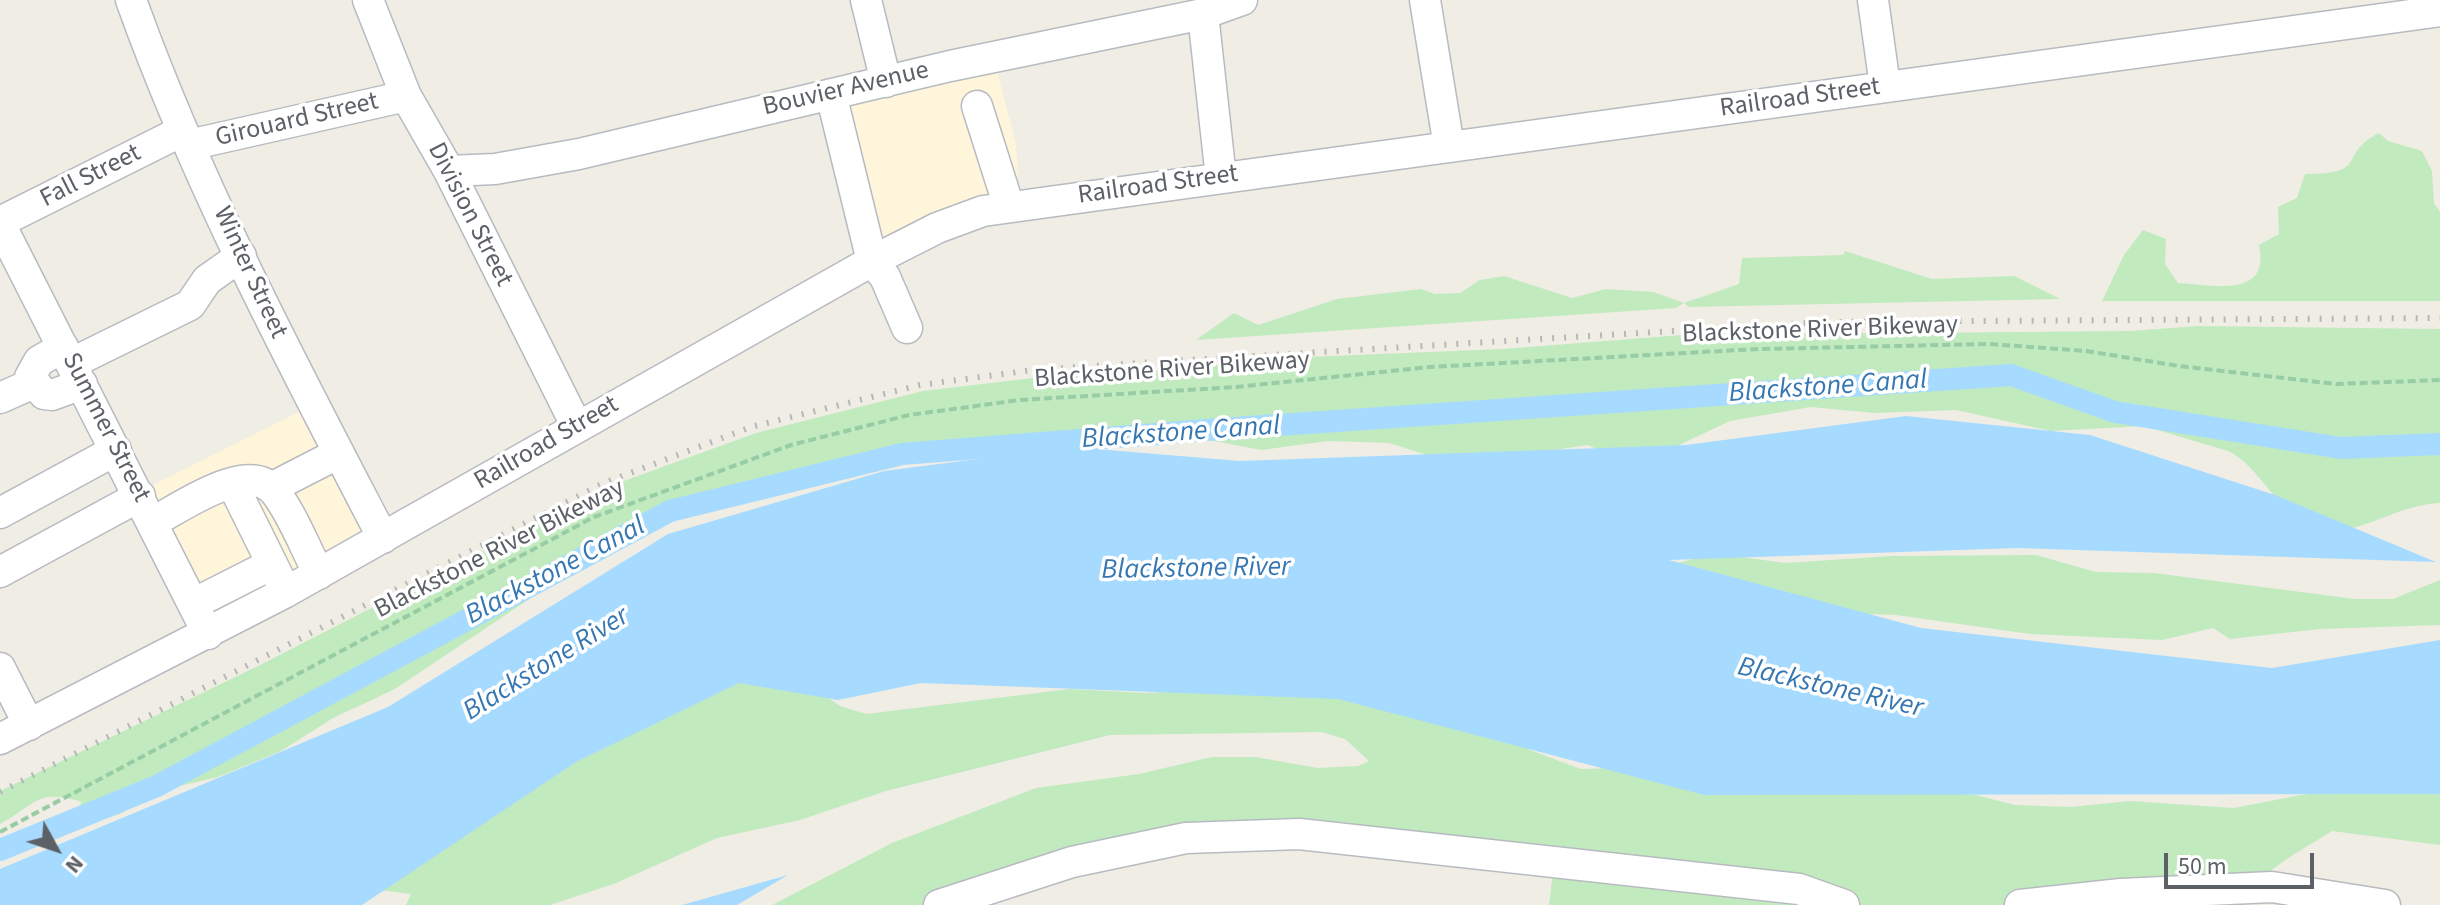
<!DOCTYPE html>
<html>
<head>
<meta charset="utf-8">
<style>
  body { margin:0 }
  #map { position:relative; width:2440px; height:905px; overflow:hidden; background:#f0ede5; font-family:"Source Sans 3",sans-serif }
  canvas { display:block }
  .north { position:absolute; left:16px; top:809px; width:80px; height:80px; -webkit-text-stroke:6px #fff; paint-order:stroke; rotate:130deg; font-size:22px; font-weight:700; line-height:32px; text-align:center; color:#5c6167 }
  .north::after { content:''; display:block; margin:auto; width:28px; height:36px; background:#5c6167; clip-path:polygon(50% 0,100% 100%,50% 72%,0 100%) }
  .scale { position:absolute; left:2164px; top:853px; width:150px; height:36px; box-sizing:border-box; border:4px solid #5c6167; border-top:0; padding-left:10px; font-size:24px; line-height:28px; white-space:nowrap; color:#5c6167; -webkit-text-stroke:6px #fff; paint-order:stroke }
</style>
</head>
<body>
<div id="map">
<canvas width="2440" height="905"></canvas>
<div class="north">N</div>
<div class="scale">50 m</div>
</div>
<script>
const c = document.querySelector('canvas').getContext('2d');
c.lineJoin = 'round';
function paint(path, color) { c.fillStyle = color; c.fill(path, 'evenodd'); }
function strokePath(path, color, width, dash) { c.strokeStyle = color; c.lineWidth = width; c.lineCap = dash ? 'butt' : 'round'; c.setLineDash(dash || []); c.stroke(path); }
function write(font, color, halo, rows, align = 'center') {
  c.font = font + ' "Source Sans 3",sans-serif'; c.lineWidth = 7; c.setLineDash([]); c.textBaseline = 'middle'; c.strokeStyle = halo; c.fillStyle = color; for (const [text, x, y, turn = 0] of rows) {
    c.save(); c.translate(x, y); c.rotate((+turn || 0) * Math.PI / 180); c.textAlign = isNaN(turn) ? turn : align; if (halo) c.strokeText(text, 0, 0); c.fillText(text, 0, 0); c.restore();
  }
}
paint(new Path2D(`
  M992,52L1016,144L1019,198L876,255L835,86Z
  M313,405L373,523L353,548L248,606L206,615L145,489Z`), '#fff5db');
paint(new Path2D(`
  M2379,133L2388,141L2422,151L2432,171L2434,203L2440,212V301H2102L2124,255L2143,230L2166,239L2165,264L2178,283C2212,285 2271,299 2259,245L2279,234L2278,207L2297,198L2305,174C2371,174 2336,155 2379,133Z
  M1845,251L1932,279L2014,276L2060,299L1689,307L1684,303L1676,308L1196,340L1234,313L1258,325L1337,299L1421,289L1435,294L1460,293L1480,280L1504,276L1572,298L1606,289L1653,292L1684,303L1739,284L1742,258L1843,255Z
  M2199,326L2440,329V503C2405,504 2375,525 2339,531C2287,539 2267,469 2228,451L2144,426L2051,431L1956,410L1875,413L1811,407L1730,421L1641,463L1622,461L1588,445L1508,457L1446,461L1389,443L1328,441L1261,450L1162,431H1073L977,441L895,461L825,462L789,477L706,495L604,549L395,689L333,718L281,751L218,777L154,792L120,814L59,834L56,823L74,813L82,802C36,788 36,805 0,824V791L260,665L610,486L756,433L923,391L1050,376L1111,374L1307,357L1503,349L1682,335L2130,331Z
  M1713,553L1785,563L1892,556L2036,555L2096,572L2154,573L2355,599H2393L2440,580V625L2320,629L2230,639L2213,628L2162,640L2030,634L1896,615L1810,612L1668,566Z
  M771,658L840,706L866,714L1070,689L1146,693L1276,685L1478,709L1530,750L1581,769L1649,767L1976,795L2015,805L2071,807L2130,801L2234,808L2301,795L2440,781V845L2332,831C2300,852 2260,869 2243,905H1549L1554,864L1192,838L942,905H772L892,843L1036,788L1139,774L1212,757H1255L1318,768L1358,766L1369,761L1345,739L1322,732L1110,735L886,791L800,820L717,838L616,883L550,905H406L411,894L378,890L416,860L435,855L491,791Z`), '#c1eabf');
paint(new Path2D(`
  M1906,416L2090,435L2275,495L2436,562L2017,548L1669,560L1921,628L2272,668L2440,640V794L1704,795L1338,699L921,683L838,700L739,683L576,762L362,905H0V869L388,707L668,534L884,471L1072,447L1240,461L1686,445Z
  M788,875L737,905H682Z`), '#a6dbff');
strokePath(new Path2D(`
  M0,850L157,786L670,511L902,454L1219,429L2011,375L2115,412L2341,448L2440,444`), '#a6dbff', 22);
const minor = new Path2D(`
  M131,0C198,187 292,363 383,538
  M368,0L406,96L449,171L577,427
  M866,0L886,82
  M1425,0L1449,147
  M1873,0L1885,86
  M1203,14L1221,178
  M831,94L872,261L885,277L907,328
  M977,106L1009,207
  M189,145L406,96
  M449,171L495,169L579,154L950,66L1203,14L1242,0
  M0,222L182,131
  M0,224L208,634
  M63,347L39,361L30,377L44,394L52,395L82,384
  M72,363L190,305L207,280L241,256
  M0,398L34,383
  M232,483L286,592
  M271,488L339,453
  M0,513L116,450
  M153,522C180,508 249,458 275,492C293,515 305,548 319,574
  M0,572L140,496
  M193,604L272,564
  M0,668L29,725
  M0,739L286,592L872,261L937,228L983,211L2440,11
  M939,905L1072,862L1186,838L1299,834L1799,889L1844,905
  M2020,905L2121,894L2272,887L2385,905`);
strokePath(minor, '#b7bbc0', 33);
strokePath(new Path2D(`
  M0,832L594,517L791,445L909,415L1020,400L1236,387L1430,367L1758,349L1990,344L2086,351L2179,366L2336,384L2440,380`), '#97cca4', 4, [8, 4]);
strokePath(minor, '#fff', 30);
strokePath(new Path2D(`
  M0,792L604,483L751,427L920,385L1033,370L1154,362L1824,322L2440,318`), '#b6b7b8', 6, [2, 10]);
write('26px', '#5c6167', '#fff', [
  ["Bouvier Avenue",846,90,-13],
  ["Railroad Street",1800,99,-8],
  ["Girouard Street",297,121,-13],
  ["Fall Street",91,177,-27],
  ["Railroad Street",1158,186,-8],
  ["Division Street",469,215,63],
  ["Winter Street",249,273,65],
  ["Blackstone River Bikeway",1820,331,-2],
  ["Blackstone River Bikeway",1172,371,-4],
  ["Summer Street",105,428,63],
  ["Railroad Street",547,444,-30],
  ["Blackstone River Bikeway",500,550,-27]
]);
write('italic 28px', '#3677b2', '#fff', [
  ["Blackstone Canal",1828,388,-4],
  ["Blackstone Canal",1181,434,-4],
  ["Blackstone River",1196,570,-1],
  ["Blackstone Canal",556,572,-28],
  ["Blackstone River",547,665,-32],
  ["Blackstone River",1830,689,13]
]);
</script>
</body>
</html>
